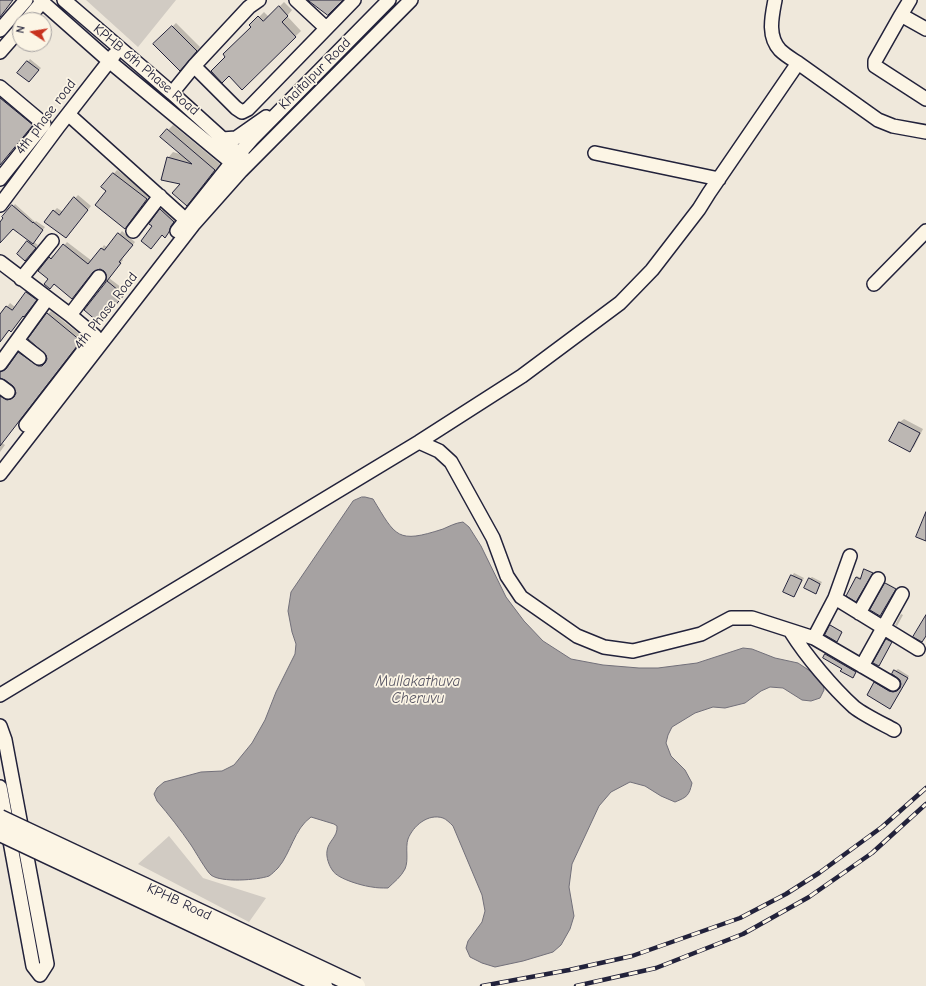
<!DOCTYPE html>
<html>
<head>
<meta charset="utf-8">
<style>
  body { margin:0 }
  #map { position:relative; width:926px; height:986px; overflow:hidden; background:#efe8db; font-family:"Comic Neue",sans-serif }
  canvas { display:block }
  .north { position:absolute; left:12px; top:12px; width:40px; height:40px; box-sizing:border-box; background:#fcf5e5; border:1px solid #a5a1a1; border-radius:50%; rotate:282deg; font-size:11px; font-weight:700; line-height:16px; text-align:center; color:#22223b }
  .north::after { content:''; display:block; margin:auto; width:14px; height:18px; background:#c8321e; clip-path:polygon(50% 0,100% 100%,50% 72%,0 100%) }
</style>
</head>
<body>
<div id="map">
<canvas width="926" height="986"></canvas>
<div class="north">N</div>
</div>
<script>
const c = document.querySelector('canvas').getContext('2d');
c.lineJoin = 'round';
function paint(path, color) { c.fillStyle = color; c.fill(path, 'evenodd'); }
function strokePath(path, color, width, dash) { c.strokeStyle = color; c.lineWidth = width; c.lineCap = dash ? 'butt' : 'round'; c.setLineDash(dash || []); c.stroke(path); }
function write(font, color, halo, rows, align = 'center') {
  c.font = font + ' "Comic Neue",sans-serif'; c.lineWidth = 3.5; c.setLineDash([]); c.textBaseline = 'middle'; c.strokeStyle = halo; c.fillStyle = color; for (const [text, x, y, turn = 0] of rows) {
    c.save(); c.translate(x, y); c.rotate((+turn || 0) * Math.PI / 180); c.textAlign = isNaN(turn) ? turn : align; if (halo) c.strokeText(text, 0, 0); c.fillText(text, 0, 0); c.restore();
  }
}
paint(new Path2D(`
  M86,0H176L138,47Z
  M169,836L203,878L266,898L249,922L138,864Z`), '#d1cbc3');
const water = new Path2D(`
  M362,497H365L373,499C396,537 397,544 443,529C450,526 455,523 463,522L469,527L481,546L506,597L524,621L543,641L571,659L603,665L639,668H658L697,663L743,648L752,649L775,658L798,663L819,677L823,682L824,690L820,698L811,701L802,700L783,688L770,687L761,691L745,703L725,708L713,707L695,713L672,727L668,735L666,743L671,756L685,770L692,783C689,796 687,797 675,802L661,796L645,786L630,782L611,792L599,806L572,864L569,887L574,916L570,929L561,945L553,952L523,961L495,967L482,963L470,957L466,948L468,941L482,922L485,911L482,895L453,826C450,823 446,819 443,818C428,813 413,826 408,839C405,848 409,860 405,869C401,877 394,882 388,888C382,888 377,888 372,887C363,886 338,879 333,871C329,866 326,857 327,851C328,841 338,837 337,826L334,824L311,817C294,829 291,853 278,868C275,871 272,874 269,876C258,880 221,883 211,875C207,872 195,851 191,845C180,829 169,815 157,801L154,794L157,788L164,782L201,772L222,771L234,765L252,743L265,720L276,692L295,654L296,644L292,632L288,611L291,592L353,501Z`);
paint(water, '#a6a2a2');
strokePath(water, '#716f79', 1);
paint(new Path2D(`
  M284,2L292,10L287,16L301,31L242,88L252,27L251,25L264,12L269,17Z
  M176,23L200,47L184,66L155,44Z
  M30,59L41,68L31,79L19,72Z
  M0,90L37,120L0,165Z
  M173,125L220,164L192,199L181,184L168,158L173,152L183,155L168,130Z
  M117,170L150,195L125,227L107,191L102,187Z
  M78,195L91,206L66,237L54,211L57,208L63,212Z
  M15,204L35,222L36,221L45,227L34,242L38,245L28,257V242L30,240L13,227L0,239V224Z
  M164,207L177,218L174,222L172,228L168,233L161,210Z
  M122,231L135,242L122,259L123,260L109,278L126,291L116,304L107,282L108,274L105,270L100,268L49,279L50,258L53,255L55,257L67,242L92,261L102,248L104,245L108,248Z
  M29,289L39,296L14,328L9,330L0,342V316L10,303L15,307Z
  M51,311L83,337L2,443L5,445L0,452V390L11,397H15L17,394L16,388L2,377H0V368L3,369H7L22,350L41,363H46L48,360V314Z
  M904,419L923,429L914,447L910,450L891,440L900,422Z
  M865,569L873,572L857,600L848,595L856,577L857,576L861,578Z
  M794,573L804,578L794,596L792,576Z
  M812,577L822,582L816,593L809,579Z
  M887,583L896,588L880,615L886,584Z
  M901,614L903,615L897,626L895,625Z
  M831,625L842,631L838,640L830,626Z
  M828,652L857,669L855,674L824,657Z
  M898,669L909,676L890,708L875,683L878,681L892,689L896,690L900,689L902,684L895,671Z`), '#0003');
const building = new Path2D(`
  M0,0H13L0,17Z
  M308,0H343L328,15Z
  M279,6L288,16L282,22L296,37L242,90L229,76L222,83L211,71L225,57L223,54L251,27L249,25L258,16L263,21Z
  M172,26L197,51L180,71L153,44Z
  M27,61L39,70L29,82L17,73Z
  M0,98L33,125L0,165Z
  M167,129L215,170L187,206L172,193L180,184L161,180L167,157L192,164L160,137Z
  M113,173L147,199L125,229L95,205L106,191L101,187Z
  M74,197L88,210L66,238L44,222L53,210L59,215Z
  M12,205L33,223V222L43,230L33,244L13,229L0,243V222L3,218L2,217Z
  M160,209L174,222L171,226L169,232L165,238L162,235L151,249L141,241L152,226L149,224Z
  M118,233L133,245L119,262L121,263L107,281L124,295L113,308L111,307L98,322L84,310L106,282V274L104,271L100,269L93,272L72,299L54,284L50,289L44,284L48,279L38,271L49,257L51,259L63,244L88,264L101,248L104,250Z
  M27,241L36,248L25,261L17,254Z
  M26,292L37,300L24,317L23,316L11,332L9,330L0,342V314L6,306L12,310Z
  M47,313L81,341L0,446V396L7,400L11,399L14,397L16,393L13,386L5,380L0,378V372L6,369L18,352L38,366H42L45,363L47,359L46,355L28,339Z
  M899,422L920,433L910,452L889,441Z
  M926,512V541L916,537Z
  M864,569L873,573L856,602L846,596L856,577L860,579Z
  M791,575L802,580L794,597L783,592Z
  M809,578L820,584L816,594L804,588Z
  M885,583L896,589L880,616L870,610Z
  M926,615V636L922,642L913,637Z
  M830,625L842,632L837,642L825,635Z
  M886,639L892,642L879,666L873,663Z
  M825,654L856,672L853,678L840,671L842,669L823,658Z
  M894,670L908,678L890,709L867,695L874,682L889,691L893,692L897,691L900,688L901,684L900,680L892,674Z`);
paint(building, '#bcb7b3');
strokePath(building, '#22223b', 1);
const minor = new Path2D(`
  M40,0L109,61L237,167
  M64,0L172,93L245,159
  M296,0L326,28
  M910,0L901,15L926,29
  M901,15L875,61V66L926,99
  M27,20L42,2
  M0,30L26,0
  M0,52L20,29
  M798,63L878,120L893,126L926,132
  M194,66L236,108L242,112L248,109L354,0
  M0,87L44,124L0,179
  M172,93L194,66L249,7L259,0
  M68,114L186,220
  M222,139L236,138L266,117
  M595,153L719,179
  M0,205L58,127L114,55
  M133,231L160,196
  M177,231L232,162L252,139L389,0
  M0,262L70,315L95,336
  M21,279L52,241
  M874,284L926,231
  M70,315L99,277
  M17,341L39,358
  M0,364L47,299
  M0,386L8,392
  M26,425L91,341
  M419,442L439,451L451,462L493,538L507,576L521,597L577,636L604,647L633,651L701,634L731,618H752L814,638L893,684
  M0,474L193,225L241,171L411,0
  M835,598L850,556
  M859,613L878,579
  M791,632C806,656 833,688 854,707C864,715 883,724 894,730
  M814,638L835,598L918,649
  M862,666L902,594
  M0,695L419,442L522,376L620,303L652,270L699,209L709,193L798,63C792,59 785,55 780,50C767,36 772,16 775,0
  M0,726L5,740L47,964L40,975L33,966L0,787`);
strokePath(minor, '#22223b', 16);
strokePath(minor, '#fcf5e5', 13);
const rail = new Path2D(`
  M482,986L569,970L632,956L740,918L786,894L819,873L882,827L926,788
  M576,986L656,968L743,934L809,897L872,853L926,804`);
strokePath(rail, '#22223b', 4.5);
strokePath(rail, '#fcf5e5', 3, [9]);
const majorBridge = new Path2D(`
  M0,818L357,986
  M0,833L324,986`);
strokePath(majorBridge, '#22223b', 19, []);
strokePath(majorBridge, '#fcf5e5', 16);
write('14px', '#22223b', '#fcf5e5', [
  ["KPHB 6th Phase Road",146,70,40],
  ["Khaitalpur Road",315,74,-45],
  ["4th phase road",46,117,-53],
  ["4th Phase Road",106,311,-52],
  ["KPHB Road",179,902,25]
]);
write('italic 15px', '#575564', '#fcf5e5', [
  ["Mullakathuva",418,682],
  ["Cheruvu",418,699]
]);
</script>
</body>
</html>
